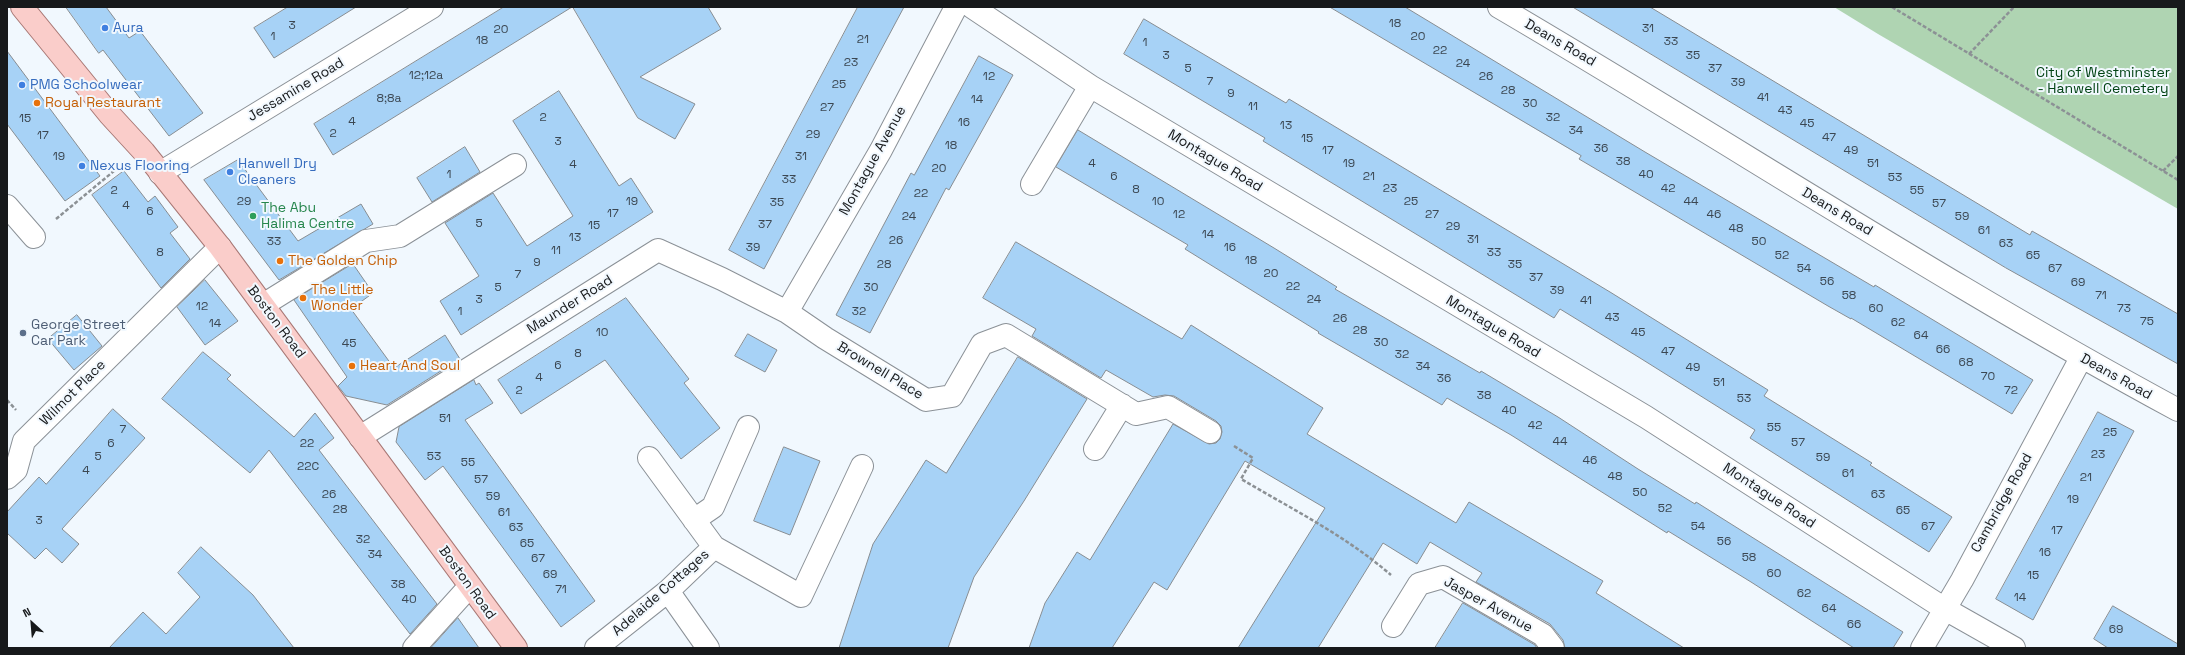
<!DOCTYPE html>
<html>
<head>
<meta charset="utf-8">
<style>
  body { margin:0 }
  #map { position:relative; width:2185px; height:655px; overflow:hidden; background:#f1f8fe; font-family:"Space Grotesk",sans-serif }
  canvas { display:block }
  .frame { position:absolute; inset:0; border:8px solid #17191b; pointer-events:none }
  .north { position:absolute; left:12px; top:603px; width:40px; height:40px; -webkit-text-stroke:3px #f1f8fe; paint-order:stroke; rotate:334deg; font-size:11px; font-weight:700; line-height:16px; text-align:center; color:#17191b }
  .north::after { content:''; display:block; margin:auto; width:14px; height:18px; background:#17191b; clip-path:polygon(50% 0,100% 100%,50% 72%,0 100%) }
</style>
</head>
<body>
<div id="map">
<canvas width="2185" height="655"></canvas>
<div class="frame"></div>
<div class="north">N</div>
</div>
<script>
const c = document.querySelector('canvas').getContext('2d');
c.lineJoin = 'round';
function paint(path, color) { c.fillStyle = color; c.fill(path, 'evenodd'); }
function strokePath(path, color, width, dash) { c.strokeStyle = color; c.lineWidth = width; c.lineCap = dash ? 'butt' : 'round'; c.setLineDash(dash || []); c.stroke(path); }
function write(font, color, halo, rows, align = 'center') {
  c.font = font + ' "Space Grotesk",sans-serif'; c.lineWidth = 4; c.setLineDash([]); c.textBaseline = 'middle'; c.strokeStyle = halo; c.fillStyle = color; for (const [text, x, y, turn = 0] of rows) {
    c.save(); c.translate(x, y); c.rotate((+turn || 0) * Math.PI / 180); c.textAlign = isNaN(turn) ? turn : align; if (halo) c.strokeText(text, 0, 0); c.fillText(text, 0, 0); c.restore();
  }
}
paint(new Path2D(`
  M1834,7H2178V209L1878,34Z`), '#afd4b2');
const building = new Path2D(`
  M66,7H106L129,38L140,31L203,113L169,136L103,50L99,53Z
  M288,7H356L274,58L254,28Z
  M504,7H572L333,155L314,124Z
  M573,7H708L721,29L640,77L695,104L675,139L638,118Z
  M858,7H904L764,269L729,250Z
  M1330,7H1405L1645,152L1874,287L1875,285L2033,380L2012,414L1851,318V319L1828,306L1579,159L1581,156Z
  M1573,7H1650L2030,235L2032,231L2178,314V364L2006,268Z
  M1144,19L1286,103L1289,99L1610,292L1768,390L1764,396L1872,463L1870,465L1952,517L1929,552L1750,438L1755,430L1640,358L1560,309L1554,318L1263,141L1265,138L1124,54Z
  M7,51L100,176L65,201L7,124Z
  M979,56L1013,75L949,190L946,188L870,333L836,315L911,173L914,175Z
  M559,91L619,186L631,178L653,212L461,335L440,301L479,276L445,223L493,193L527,246L573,216L513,121Z
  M1078,130L1274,248L1337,287L1335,289L1480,373L1481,371L1558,417L1638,469L1695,504L1696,502L1903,632L1893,648H1854L1751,582L1668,531L1667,533L1511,435L1447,398L1442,405L1318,333L1319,332L1185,249L1188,245L1056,167Z
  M465,147L480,172L432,202L417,178Z
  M238,160L298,241L361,204L373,224L279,280L204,180Z
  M124,171L148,202L155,196L178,227L170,233L190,259L161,288L92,195Z
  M1016,242L1182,339L1191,325L1323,408L1307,434L1456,523L1469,502L1603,581L1596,593L1684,648H1565L1563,640L1550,624L1476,582L1482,573L1430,542L1417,564L1383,543L1318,648H1238L1325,508L1245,461L1167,590L1154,582L1112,648H1029L1045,603L1077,552L1090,560L1173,424L1209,444L1216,443L1220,439L1222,432L1221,426L1216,421L1174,396L1165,395L1153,397L1106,370L1101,378L1032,336L1036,329L983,298Z
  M353,264L373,293L351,309L394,368L445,335L460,359L387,405L346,396L338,386L347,377L294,300Z
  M205,280L238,321L205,345L177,307Z
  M626,298L689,379L684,383L720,428L681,459L605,360L521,414L498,380Z
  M77,315L102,346L74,370L48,339Z
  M748,334L777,350L765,372L735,356Z
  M203,352L231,375L227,379L294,437L315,413L334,438L319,450L437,604L410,634L269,450L250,473L162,399Z
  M1018,357L1087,399L1024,501L974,577L948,648H839L873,544L926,460L946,473Z
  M474,380L476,385L479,383L493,403L465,420L595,601L561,627L443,466L425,480L396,442L399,427Z
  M113,409L145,438L62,529L79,544L62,563L46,548L35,559L7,533V512L39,477L46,484Z
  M2098,412L2134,431L2033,620L1996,599Z
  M784,447L820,461L790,535L754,521Z
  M201,547L253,595L294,648H109L143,612L166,634L200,597L178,573Z
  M1463,603L1535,645L1537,648H1435Z
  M2113,606L2178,644V648H2108L2094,639Z
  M458,618L479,648H431Z`);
paint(building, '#a7d2f6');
strokePath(building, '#878d92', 1);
const minor = new Path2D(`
  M972,7L1090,86L1646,417L1945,609L2014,648
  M1499,7C1726,140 1946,285 2178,410
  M160,173L432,7
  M1032,184L1090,86
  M7,206L34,237
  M263,305L366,241L400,236L515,165
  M787,312L881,150L956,7
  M360,437L658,250L722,279L787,312L825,338L926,400L952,396L982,344L1006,335L1136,414L1168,407L1210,432
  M1095,449L1122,405
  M649,458L714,547L801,596L862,466
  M7,478L16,470L24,441L220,247
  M694,520L713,507L748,427
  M668,591L708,648
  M1393,626L1419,584L1443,577L1543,635L1553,648
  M414,648L469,587
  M596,648L668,591L714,547
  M1922,648L1962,580L2081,358`);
const major = new Path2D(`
  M22,7L110,115L144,152L220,247L516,648`);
strokePath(minor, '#8b9197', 24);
strokePath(major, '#a87875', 24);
strokePath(new Path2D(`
  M1892,7L2178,180
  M1969,54L2014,7
  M2163,171L2178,156
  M56,219L120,166
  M7,400L16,410
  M1234,446L1253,458L1241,479C1292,509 1346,536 1391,575`), '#8c9195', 2.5, [4, 2]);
strokePath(minor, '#fff', 22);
strokePath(major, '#facdca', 22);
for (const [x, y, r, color] of [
  [105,28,4,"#3f7fe0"],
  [22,85,4,"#3f7fe0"],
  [37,103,4,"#e8710a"],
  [82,166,4,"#3f7fe0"],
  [230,172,4,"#3f7fe0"],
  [253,216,4,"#2e9e5b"],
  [280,261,4,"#e8710a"],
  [303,298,4,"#e8710a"],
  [23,333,4,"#5c6f8a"],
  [352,366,4,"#e8710a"]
]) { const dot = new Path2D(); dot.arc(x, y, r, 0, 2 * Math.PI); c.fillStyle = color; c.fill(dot); strokePath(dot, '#f1f8fe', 1.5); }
write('12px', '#3b4752', null, [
  ["18",1395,24],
  ["3",292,26],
  ["31",1648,29],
  ["20",501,30],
  ["1",273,37],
  ["20",1418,37],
  ["21",863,40],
  ["18",482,41],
  ["33",1671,42],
  ["1",1145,43],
  ["22",1440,51],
  ["3",1166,56],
  ["35",1693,56],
  ["23",851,63],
  ["24",1463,64],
  ["5",1188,69],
  ["37",1715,69],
  ["12;12a",426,76],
  ["12",989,77],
  ["26",1486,77],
  ["7",1210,82],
  ["39",1738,83],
  ["25",839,85],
  ["28",1508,91],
  ["9",1231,94],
  ["41",1763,98],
  ["8;8a",389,99],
  ["14",977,100],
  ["30",1530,104],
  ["11",1253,107],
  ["27",827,108],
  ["43",1785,111],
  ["2",543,118],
  ["32",1553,118],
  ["15",25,119],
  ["4",352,122],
  ["16",964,123],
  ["45",1807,124],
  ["13",1286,126],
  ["34",1576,131],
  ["2",333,134],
  ["29",813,135],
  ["17",43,136],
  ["47",1829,138],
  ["15",1307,139],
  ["3",558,142],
  ["18",951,146],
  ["36",1601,149],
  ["17",1328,151],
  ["49",1851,151],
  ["19",59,157],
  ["31",801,157],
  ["38",1623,162],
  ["4",1092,164],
  ["19",1349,164],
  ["51",1873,164],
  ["4",573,165],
  ["20",939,169],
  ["1",449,175],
  ["40",1646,175],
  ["6",1114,177],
  ["21",1369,177],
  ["53",1895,178],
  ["33",789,180],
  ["23",1390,189],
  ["42",1668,189],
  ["8",1136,190],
  ["2",114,191],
  ["55",1917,191],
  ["22",921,194],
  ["29",244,202],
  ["19",632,202],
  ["10",1158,202],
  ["25",1411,202],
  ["44",1691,202],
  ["35",777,203],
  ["57",1939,204],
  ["4",126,206],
  ["6",150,212],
  ["17",613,214],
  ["12",1179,215],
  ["27",1432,215],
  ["46",1714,215],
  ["24",909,217],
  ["59",1962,217],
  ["5",479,224],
  ["37",765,225],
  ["15",594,226],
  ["29",1453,227],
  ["48",1736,229],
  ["61",1984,231],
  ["14",1208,235],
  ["13",575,238],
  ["31",1473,240],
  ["26",896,241],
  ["33",274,242],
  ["50",1759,242],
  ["63",2006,244],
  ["39",753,248],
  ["16",1230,248],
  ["11",556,251],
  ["8",160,253],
  ["33",1494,253],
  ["52",1782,256],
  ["65",2033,256],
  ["18",1251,261],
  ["9",537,263],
  ["28",884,265],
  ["35",1515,265],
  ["54",1804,269],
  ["67",2055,269],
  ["20",1271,274],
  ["7",518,275],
  ["37",1536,278],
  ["56",1827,282],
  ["69",2078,283],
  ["22",1293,287],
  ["5",498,288],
  ["30",871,288],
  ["39",1557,291],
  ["58",1849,296],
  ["71",2101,296],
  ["3",479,300],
  ["24",1314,300],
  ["41",1586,301],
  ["12",202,307],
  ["60",1876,309],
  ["73",2124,309],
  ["1",460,312],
  ["32",859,312],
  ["43",1612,318],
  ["26",1340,319],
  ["75",2147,322],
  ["62",1898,323],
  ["14",215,324],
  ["28",1360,331],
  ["10",602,333],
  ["45",1638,333],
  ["64",1921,336],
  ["30",1381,343],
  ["45",349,344],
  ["66",1943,350],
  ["47",1668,352],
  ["8",578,354],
  ["32",1402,355],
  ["68",1966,363],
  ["6",558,366],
  ["34",1423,367],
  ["49",1693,368],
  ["70",1988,377],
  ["4",539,378],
  ["36",1444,379],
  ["51",1719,383],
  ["2",519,391],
  ["72",2011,391],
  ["38",1484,396],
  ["53",1744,399],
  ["40",1509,411],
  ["51",445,419],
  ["42",1535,426],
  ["55",1774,428],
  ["7",123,430],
  ["25",2110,433],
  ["44",1560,442],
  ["57",1798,443],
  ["6",111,444],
  ["22",307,444],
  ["23",2098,455],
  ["5",98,457],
  ["53",434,457],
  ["59",1823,458],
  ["46",1590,461],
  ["55",468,463],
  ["22C",308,467],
  ["4",86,471],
  ["61",1848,474],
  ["48",1615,477],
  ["21",2086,478],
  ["57",481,480],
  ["50",1640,493],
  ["26",329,495],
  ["63",1878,495],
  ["59",493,497],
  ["19",2073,500],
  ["52",1665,509],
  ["28",340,510],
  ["65",1903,511],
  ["61",504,513],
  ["3",39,521],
  ["54",1698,527],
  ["67",1928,527],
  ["63",516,528],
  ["17",2057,531],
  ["32",363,540],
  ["56",1724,542],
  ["65",527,544],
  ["16",2045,553],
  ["34",375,555],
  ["58",1749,558],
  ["67",538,559],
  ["60",1774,574],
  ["69",550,575],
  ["15",2033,576],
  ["38",398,585],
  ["71",561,590],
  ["62",1804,594],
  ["14",2020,598],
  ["40",409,600],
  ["64",1829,609],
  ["66",1854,625],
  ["69",2116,630]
]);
write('14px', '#366cbe', '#f1f8fe', [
  ["Aura",113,28],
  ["PMG Schoolwear",30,85],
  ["Hanwell Dry",238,164],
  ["Cleaners",238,180],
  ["Nexus Flooring",90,166]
], 'left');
write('14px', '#17191b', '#f1f8fe', [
  ["Deans Road",1560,43,30],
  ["Jessamine Road",296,90,-31],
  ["Montague Avenue",873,161,-61],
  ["Montague Road",1215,161,31],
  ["Deans Road",1837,212,31],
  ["Maunder Road",570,305,-32],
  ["Boston Road",276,322,53],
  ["Montague Road",1493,327,31],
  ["Brownell Place",880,371,31],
  ["Deans Road",2116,377,29],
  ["Wilmot Place",73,393,-45],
  ["Montague Road",1769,496,33],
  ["Cambridge Road",2002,503,-61],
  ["Boston Road",467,583,54],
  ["Adelaide Cottages",661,593,-41],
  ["Jasper Avenue",1488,605,29]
]);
write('14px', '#024314', '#f1f8fe', [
  ["City of Westminster",2103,73],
  ["- Hanwell Cemetery",2103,89]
]);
write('14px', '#c56008', '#f1f8fe', [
  ["Royal Restaurant",45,103],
  ["The Golden Chip",288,261],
  ["The Little",311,290],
  ["Wonder",311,306],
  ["Heart And Soul",360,366]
], 'left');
write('14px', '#27864d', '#f1f8fe', [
  ["The Abu",261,208],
  ["Halima Centre",261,224]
], 'left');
write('14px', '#4e5e75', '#f1f8fe', [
  ["George Street",31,325],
  ["Car Park",31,341]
], 'left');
</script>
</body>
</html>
